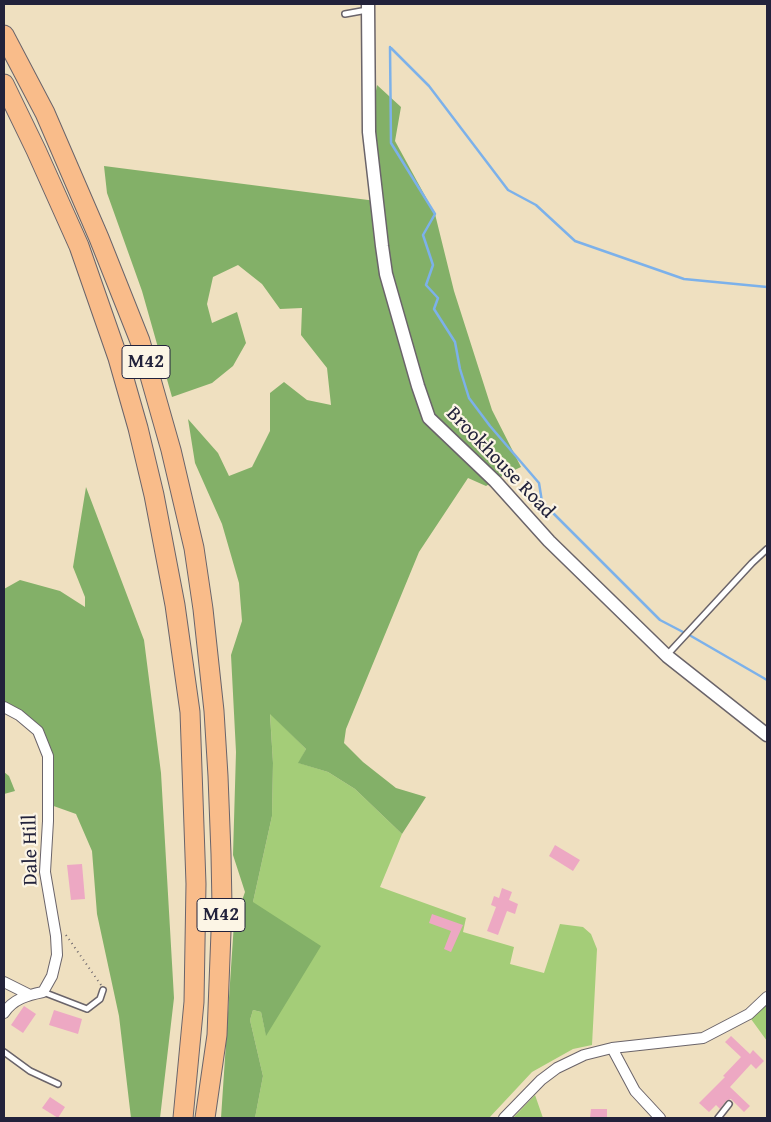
<!DOCTYPE html>
<html>
<head>
<meta charset="utf-8">
<style>
  body { margin:0 }
  #map { position:relative; width:771px; height:1122px; overflow:hidden; background:#efe0c0; font-family:"Gentium Book Plus",serif }
  canvas { display:block }
  .frame { position:absolute; inset:0; border:5px solid #22223b; pointer-events:none }
</style>
</head>
<body>
<div id="map">
<canvas width="771" height="1122"></canvas>
<div class="frame"></div>
</div>
<script>
const c = document.querySelector('canvas').getContext('2d');
c.lineJoin = 'round';
function paint(path, color) { c.fillStyle = color; c.fill(path, 'evenodd'); }
function strokePath(path, color, width, dash) { c.strokeStyle = color; c.lineWidth = width; c.lineCap = dash ? 'butt' : 'round'; c.setLineDash(dash || []); c.stroke(path); }
function write(font, color, halo, rows, align = 'center') {
  c.font = font + ' "Gentium Book Plus",serif'; c.lineWidth = 4.5; c.setLineDash([]); c.textBaseline = 'middle'; c.strokeStyle = halo; c.fillStyle = color; for (const [text, x, y, turn = 0] of rows) {
    c.save(); c.translate(x, y); c.rotate((+turn || 0) * Math.PI / 180); c.textAlign = isNaN(turn) ? turn : align; if (halo) c.strokeText(text, 0, 0); c.fillText(text, 0, 0); c.restore();
  }
}
paint(new Path2D(`
  M270,713L306,749L299,763L328,772L355,789L402,834L380,887L466,918L463,932L514,947L510,964L544,973L560,924L583,927L591,934L597,949L592,1045L573,1049L532,1072L489,1118H255L263,1076L250,1020L253,1010L261,1012L266,1035L253,902L272,816L273,763Z
  M767,1004V1041L751,1019Z
  M535,1095L543,1118H513Z`), '#a4cd78');
paint(new Path2D(`
  M377,85L401,107L395,141L435,214L454,291L492,410L521,467L504,475L486,486L468,478L419,552L346,729L344,743L363,762L396,788L426,797L402,834L355,789L328,772L298,763L306,749L270,714L273,763L272,816L253,902L321,946L266,1036L261,1012L253,1010L250,1020L263,1076L255,1118H221L234,923L245,892L233,855L236,752L231,655L242,621L239,583L222,524L195,463L188,419L218,453L229,476L252,467L270,431V393L284,382L307,400L331,405L327,368L301,335L302,308L280,309L262,284L238,265L213,277L207,304L212,323L237,312L246,343L233,366L212,383L172,397L142,291L107,193L104,166L376,201L369,132Z
  M86,487L144,640L161,773L174,998L160,1118H131L119,1016L97,914L92,851L76,814L48,804V756L38,731L4,707V589L20,580L60,591L85,607V597L73,567Z
  M4,772L9,776L15,791L4,794Z`), '#83b068');
strokePath(new Path2D(`
  M390,47L391,143L435,214L423,235L433,265L426,285L438,298L434,309L455,342L460,369L469,398L490,426L539,483L542,502L660,620L683,632
  M391,48L429,86L508,190L536,205L575,241L684,279L767,287
  M691,636L767,680`), '#7cb1ea', 2.5);
paint(new Path2D(`
  M555,845L580,860L573,871L549,856Z
  M82,864L85,899L71,900L67,865Z
  M502,888L512,892L509,900L518,904L515,914L507,911L498,935L487,931L496,907L491,905L494,896L499,898Z
  M432,914L463,925L451,952L444,949L451,931L429,923Z
  M24,1006L36,1014L23,1033L11,1025Z
  M54,1010L82,1019L78,1034L49,1025Z
  M731,1036L750,1054L753,1050L764,1061L756,1069L751,1064L730,1087L750,1106L744,1112L731,1099L726,1101L720,1109L716,1105L709,1112L699,1103L725,1077L723,1076L741,1057L725,1042Z
  M50,1097L65,1107L58,1118L42,1108Z
  M591,1109H607V1118H590Z`), '#eda8c3');
const service = new Path2D(`
  M345,14L367,10
  M667,655L752,563L767,549
  M43,992L87,1009L100,999L103,990
  M4,1052L30,1071L58,1084
  M718,1118L729,1104`);
const minor = new Path2D(`
  M4,707L19,715L38,731L48,756V821L45,872L56,936L57,955L52,976L43,992C28,995 13,999 4,1013
  M4,982L30,995
  M612,1048L635,1091L660,1118
  M504,1118L541,1080L557,1068L584,1055L612,1048L703,1038L749,1014L767,997`);
const tertiary = new Path2D(`
  M368,4L369,132L382,246L386,274L418,386L429,418L495,481L549,541L667,656L767,735`);
const motorway = new Path2D(`
  M4,35L45,113L99,238L140,341L171,450L194,548L203,609L214,711L218,776L221,854L222,906L217,1035L205,1118
  M4,84L36,150L79,246L118,358L138,428L154,495L175,605L190,712L196,884L194,1002L183,1118`);
strokePath(service, '#6a646a', 8);
strokePath(minor, '#6a646a', 12);
strokePath(tertiary, '#6a646a', 15);
strokePath(motorway, '#6a646a', 21);
strokePath(new Path2D(`
  M66,935L101,985`), '#6a646a', 2, [1, 4]);
strokePath(service, '#fff', 5);
strokePath(minor, '#fff', 10);
strokePath(tertiary, '#fff', 12);
strokePath(motorway, '#f9bc8a', 19);
for (const [x, y, w] of [
  [146,362,48],
  [221,915,48]
]) { const box = new Path2D(); box.roundRect(x - w / 2, y - 16.5, w, 33, 4); c.fillStyle = '#fcf5e5'; c.fill(box); strokePath(box, '#22223b', 1); }
write('bold 19px', '#22223b', null, [
  ["M42",146,362],
  ["M42",221,915]
]);
write('20px', '#22223b', '#fcf5e5', [
  ["Brookhouse Road",500,463,46],
  ["Dale Hill",31,850,-91]
]);
</script>
</body>
</html>
